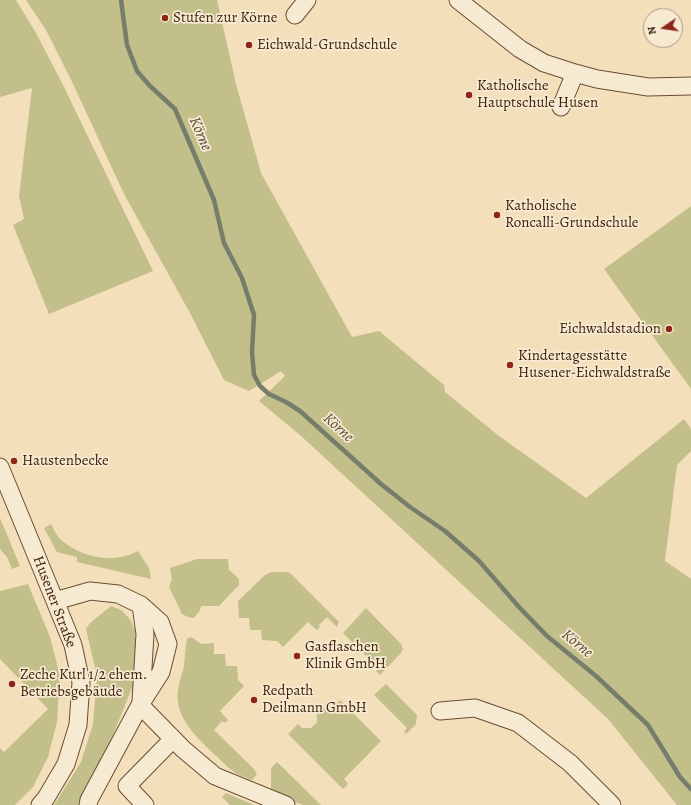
<!DOCTYPE html>
<html>
<head>
<meta charset="utf-8">
<style>
  body { margin:0 }
  #map { position:relative; width:691px; height:805px; overflow:hidden; background:#f3dfba; font-family:Alegreya,serif }
  canvas { display:block }
  .north { position:absolute; left:643px; top:8px; width:40px; height:40px; box-sizing:border-box; background:#f7ead2; border:1px solid #ac9881; border-radius:50%; rotate:257deg; font-size:11px; font-weight:700; line-height:16px; text-align:center; color:#3c1c07 }
  .north::after { content:''; display:block; margin:auto; width:14px; height:18px; background:#8f2418; clip-path:polygon(50% 0,100% 100%,50% 72%,0 100%) }
</style>
</head>
<body>
<div id="map">
<canvas width="691" height="805"></canvas>
<div class="north">N</div>
</div>
<script>
const c = document.querySelector('canvas').getContext('2d');
c.lineJoin = 'round';
function paint(path, color) { c.fillStyle = color; c.fill(path, 'evenodd'); }
function strokePath(path, color, width, dash) { c.strokeStyle = color; c.lineWidth = width; c.lineCap = dash ? 'butt' : 'round'; c.setLineDash(dash || []); c.stroke(path); }
function write(font, color, halo, rows, align = 'center') {
  c.font = font + ' Alegreya,serif'; c.lineWidth = 3.5; c.setLineDash([]); c.textBaseline = 'middle'; c.strokeStyle = halo; c.fillStyle = color; for (const [text, x, y, turn = 0] of rows) {
    c.save(); c.translate(x, y); c.rotate((+turn || 0) * Math.PI / 180); c.textAlign = isNaN(turn) ? turn : align; if (halo) c.strokeText(text, 0, 0); c.fillText(text, 0, 0); c.restore();
  }
}
paint(new Path2D(`
  M0,0H16L36,33L63,85L153,271L49,314L13,225L24,219L19,196L32,88L0,97Z
  M26,0H217L236,84L261,173L352,337L379,331L444,385L445,392L499,436L586,498L684,419L691,429V451L677,465L665,561L691,579V805H677L608,719L300,435L259,401L285,376L281,371L249,391L224,380L190,313L124,194L74,86L46,30Z
  M691,206V389L604,269Z
  M0,518L20,566L12,569L7,557L0,549Z
  M51,524C54,529 57,537 61,540C82,558 114,564 138,551L149,568L151,579L77,562V557L57,552L44,528Z
  M197,559H228L229,570L239,579V585L219,606H201L200,610L194,618L188,617L182,614L169,587L172,579L170,568Z
  M271,572H287L290,573L339,622L337,627L327,617L319,625L320,627L317,630L308,622L283,647L277,641L262,640L261,630H250L249,618H239L238,601L265,575Z
  M28,584L50,637L60,676L57,722L48,757L33,787L15,805H0V748L4,752L48,709L0,659V591Z
  M111,606L121,610L130,619L135,630L136,678L109,745L80,805H54L81,762L93,724L97,676L86,629L90,623Z
  M366,608L401,644L403,649L401,653L380,675L376,671L378,668L343,633Z
  M190,637L193,638L201,644L214,643V654H225L226,666H237L238,680L244,686L220,711L228,720L225,723L222,721L214,730L253,768L257,774L252,780L237,774L230,769C212,751 181,728 178,702C176,690 181,678 184,666C185,657 185,647 187,639Z
  M386,684L417,715L416,724L406,734L404,732L407,728L374,695Z
  M340,700L381,741L344,779L348,784L343,789L288,734L298,724L302,728H311L317,722V709H331Z
  M277,762L321,805H303L271,793V768Z
  M226,793L254,805H230L222,797Z`), '#c3bf8a');
strokePath(new Path2D(`
  M121,0L127,45L137,71L149,85L175,109L214,200L224,243L242,278L254,315L252,352L254,375L260,386L269,394L286,402L300,411L381,484L410,507L445,531L479,561L519,607L547,636L596,676L648,725L680,777L691,789`), '#767d6a', 4.5);
const minor = new Path2D(`
  M458,0L520,49L544,63L575,73L597,79L648,87L691,86
  M295,15L307,0
  M561,107L575,73
  M0,467L73,645L81,682L78,725L66,764L46,798L40,805
  M55,601L90,591L118,594L141,605L160,622L168,644L161,672L140,705L89,800L88,805
  M141,701L145,634L141,605
  M140,705L183,749L215,776L286,805
  M440,711L475,708L518,723L570,763L612,805
  M145,805L127,786L173,739`);
strokePath(minor, '#6a4d34', 19);
strokePath(minor, '#f7ead2', 17);
for (const [x, y, r, color] of [
  [165,18,4,"#8f2418"],
  [249,45,4,"#8f2418"],
  [469,95,4,"#8f2418"],
  [497,215,4,"#8f2418"],
  [669,329,4,"#8f2418"],
  [510,365,4,"#8f2418"],
  [14,461,4,"#8f2418"],
  [297,656,4,"#8f2418"],
  [12,684,4,"#8f2418"],
  [254,700,4,"#8f2418"]
]) { const dot = new Path2D(); dot.arc(x, y, r, 0, 2 * Math.PI); c.fillStyle = color; c.fill(dot); strokePath(dot, '#f7ead2', 1.5); }
write('15px', '#3c1c07', '#f7ead2', [
  ["Stufen zur Körne",173,18],
  ["Eichwald-Grundschule",257,45],
  ["Katholische",477,86],
  ["Hauptschule Husen",477,103],
  ["Katholische",505,206],
  ["Roncalli-Grundschule",505,223],
  ["Eichwaldstadion",661,329,"right"],
  ["Kindertagesstätte",518,356],
  ["Husener-Eichwaldstraße",518,373],
  ["Haustenbecke",22,461],
  ["Gasflaschen",305,647],
  ["Klinik GmbH",305,664],
  ["Zeche Kurl 1/2 ehem.",20,675],
  ["Betriebsgebäude",20,692],
  ["Redpath",262,691],
  ["Deilmann GmbH",262,708]
], 'left');
write('15px', '#3c1c07', '#f7ead2', [
  ["Husener Straße",54,602,69]
]);
write('italic 16px', '#594c39', '#f7ead2', [
  ["Körne",200,134,67],
  ["Körne",338,428,42],
  ["Körne",577,644,39]
]);
</script>
</body>
</html>
